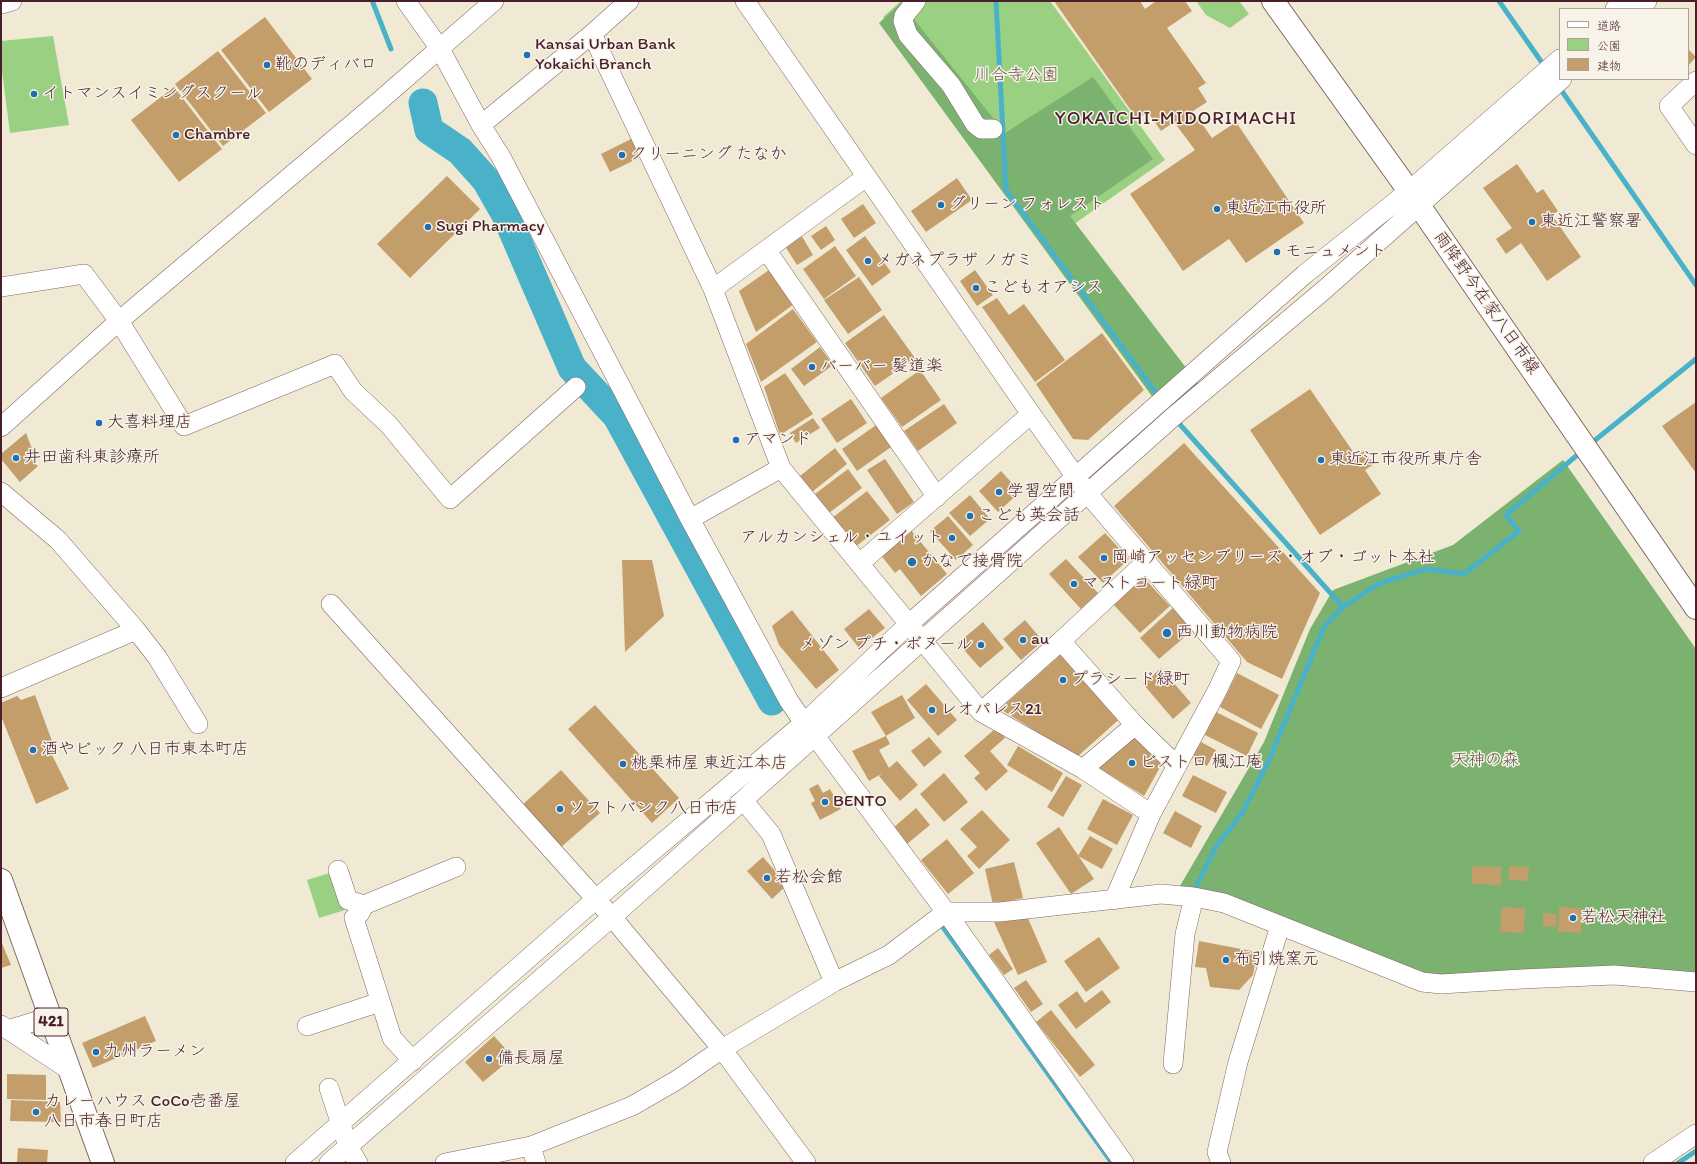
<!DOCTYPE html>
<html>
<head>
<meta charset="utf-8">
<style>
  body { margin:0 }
  #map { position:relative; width:1697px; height:1164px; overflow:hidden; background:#f0ead4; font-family:Itim,"Klee One",sans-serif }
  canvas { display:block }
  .frame { position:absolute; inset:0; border:2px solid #4a1f2b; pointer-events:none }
  .legend { position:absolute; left:1559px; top:8px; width:130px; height:72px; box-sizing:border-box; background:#f7f3e8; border:1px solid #b29e9c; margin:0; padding:5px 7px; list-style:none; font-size:12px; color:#4a1f2b }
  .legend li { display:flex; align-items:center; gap:8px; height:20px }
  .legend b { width:20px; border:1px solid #b29e9c }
</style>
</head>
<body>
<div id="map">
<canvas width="1697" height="1164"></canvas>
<div class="frame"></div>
<ul class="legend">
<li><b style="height:5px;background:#fff"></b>道路</li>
<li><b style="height:11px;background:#9ad081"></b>公園</li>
<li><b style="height:11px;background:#c39e6a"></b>建物</li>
</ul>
</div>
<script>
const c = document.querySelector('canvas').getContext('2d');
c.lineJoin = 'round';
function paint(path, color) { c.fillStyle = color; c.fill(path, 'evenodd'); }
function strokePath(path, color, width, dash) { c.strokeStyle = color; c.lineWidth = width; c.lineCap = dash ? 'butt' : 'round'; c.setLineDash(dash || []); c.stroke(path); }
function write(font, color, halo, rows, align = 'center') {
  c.font = font + ' Itim,"Klee One",sans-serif'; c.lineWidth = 3; c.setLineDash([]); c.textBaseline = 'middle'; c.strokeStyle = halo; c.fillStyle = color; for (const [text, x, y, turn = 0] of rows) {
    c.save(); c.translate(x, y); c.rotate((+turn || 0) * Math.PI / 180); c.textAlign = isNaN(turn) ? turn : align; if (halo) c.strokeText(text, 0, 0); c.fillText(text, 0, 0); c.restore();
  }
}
paint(new Path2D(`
  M901,1H1050L1165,160L1050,241L883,17Z
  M1196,1H1239L1249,14L1230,28L1206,15Z
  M53,36L69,125L10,133L1,63V41Z
  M333,872L345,910L319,918L307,880Z`), '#9ad081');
paint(new Path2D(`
  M901,3L1005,133L1093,77L1153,159L1070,216L1200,386L1165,414L879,23Z
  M1563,460L1696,649V975L1443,976L1425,974L1180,886L1264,742L1310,629L1333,590L1453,545Z`), '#7bb26f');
strokePath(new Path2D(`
  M996,1L1006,190L1159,397
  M1499,1L1545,67
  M373,3L391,49
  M1559,87L1696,285
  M1176,420L1343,607
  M1589,445L1696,359
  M1196,887L1217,845L1242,813L1270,758L1324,627L1343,607L1380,583L1426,569L1464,574L1519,531L1506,515L1582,451
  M940,923L1112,1163
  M1678,1163L1696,1151`), '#4ab2c8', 5);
strokePath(new Path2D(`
  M423,103L429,130L460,151L486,180L506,215L572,368L617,416L772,701`), '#4ab2c8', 29);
paint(new Path2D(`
  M1054,1H1140L1145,9L1156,1H1185L1192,11L1167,28L1206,83L1198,88L1207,102L1193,111L1212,138L1236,122L1304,223L1246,263L1229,239L1183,271L1130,194L1195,150L1174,122L1161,131L1148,112L1137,119Z
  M265,17L312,79L269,112L221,50Z
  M1688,49L1696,57L1688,66Z
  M218,51L266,113L223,146L175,84Z
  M174,87L222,149L179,182L131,120Z
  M633,138L643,156L610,172L601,154Z
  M1517,164L1537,193L1543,189L1558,211L1552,215L1581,257L1547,281L1521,243L1506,254L1496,239L1512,228L1483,188Z
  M447,176L480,209L410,278L377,244Z
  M957,178L972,200L926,232L911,211Z
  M863,204L876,223L854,238L841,219Z
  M826,226L835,240L821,250L811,236Z
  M800,233L813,255L797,265L783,243Z
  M865,236L891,272L872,286L846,250Z
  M835,246L856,276L824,299L803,269Z
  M769,270L794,304L756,332L739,291Z
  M975,270L993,295L977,306L960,281Z
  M859,277L882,310L848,334L824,300Z
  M997,298L1009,315L1024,304L1065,360L1035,382L982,307Z
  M793,309L817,342L761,382L746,344Z
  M884,315L915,358L875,386L845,343Z
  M1102,333L1144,390L1088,440L1073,439L1036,384Z
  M820,347L833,365L804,386L791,369Z
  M920,370L941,400L902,427L881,398Z
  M785,373L813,414L780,435L764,387Z
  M1310,389L1356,456L1364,451L1374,464L1365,470L1381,494L1320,535L1250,430Z
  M851,399L867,423L837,443L821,419Z
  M1696,402V473L1662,426Z
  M944,404L957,423L918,451L904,431Z
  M813,418L820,428L796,443L790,433Z
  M879,423L894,445L857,471L842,449Z
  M26,433L34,454L29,457L38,466L20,482L1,459V454Z
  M1184,443L1320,593L1282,679L1247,662L1114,506Z
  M835,448L847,464L812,492L800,476Z
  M885,459L914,502L897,514L867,470Z
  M848,469L862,488L829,513L815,494Z
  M1001,471L1020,492L998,512L979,491Z
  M867,491L890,520L855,547L832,518Z
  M970,495L990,519L970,536L949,513Z
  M948,516L973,545L956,560L930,531Z
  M910,529L947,574L921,596L900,569L895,573L880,554Z
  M1105,533L1129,559L1103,583L1078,557Z
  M1066,559L1098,593L1081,609L1049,574Z
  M622,560H652L664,616L625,652Z
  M1143,577L1170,606L1140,633L1113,604Z
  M1174,607L1194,629L1159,659L1140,638Z
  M869,609L885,628L859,648L844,629Z
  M792,610L839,670L816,689L779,645L772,626Z
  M1025,620L1043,641L1021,660L1003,639Z
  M983,622L1004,648L980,668L958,643Z
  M1066,650L1124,715L1077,757L1000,709Z
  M1161,668L1191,703L1173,719L1143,684Z
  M1237,673L1279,695L1261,729L1220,707Z
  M926,684L957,720L938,736L907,700Z
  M35,695L55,749L50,751L69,789L36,804L1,716V703L17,696L21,700Z
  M902,695L915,718L886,736L871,712Z
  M595,705L679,798L652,823L568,729Z
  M1216,712L1258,733L1247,756L1205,735Z
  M996,728L1005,738L990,751L1008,771L986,791L974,778L980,773L964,756Z
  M1138,733L1164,760L1144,796L1097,767Z
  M886,736L890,744L879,750L889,768L897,761L918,785L900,801L879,776L883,773L869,781L852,751Z
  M929,737L942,752L924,767L911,751Z
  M1201,742L1216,750L1207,766L1192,758Z
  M1018,746L1063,773L1052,792L1007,765Z
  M561,770L600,813L560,848L521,806Z
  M944,773L968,802L944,822L920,794Z
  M1193,775L1227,792L1216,813L1182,796Z
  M1066,776L1082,785L1063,817L1047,807Z
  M818,784L823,793L830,789L841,809L820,820L811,803L815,801L809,789Z
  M1103,799L1133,815L1117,845L1087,829Z
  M916,808L930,825L907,844L893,828Z
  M982,810L1010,840L979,869L967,856L977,847L960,829Z
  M1175,811L1202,826L1191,848L1163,833Z
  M1059,827L1094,879L1071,894L1036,843Z
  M1090,836L1113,849L1102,869L1078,856Z
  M947,839L974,873L948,894L921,860Z
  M763,857L787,885L772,899L747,871Z
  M1014,862L1023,898L993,905L985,869Z
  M1472,866L1501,867V885L1472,884Z
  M1509,866L1529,867L1528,881L1509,880Z
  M1502,907L1525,908L1524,933L1500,932Z
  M1559,907L1582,908L1581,933L1558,932Z
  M1024,909L1047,962L1018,975L994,922Z
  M1543,913L1556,914V927L1543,926Z
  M1099,937L1120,968L1086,992L1064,961Z
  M1,941L11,965L1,968Z
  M1199,941L1257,952L1253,975L1239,990L1210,987L1206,968L1195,967Z
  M998,948L1013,969L1004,975L989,955Z
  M1026,980L1043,1004L1031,1012L1014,988Z
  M1102,990L1111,1002L1076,1029L1058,1005L1077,991L1085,1003Z
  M1051,1010L1095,1065L1080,1077L1036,1022Z
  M145,1016L156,1041L93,1068L82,1043Z
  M494,1036L513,1057L483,1082L465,1062Z
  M7,1074L46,1075V1100L7,1099Z
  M11,1100L60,1102L61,1122L10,1121Z
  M18,1148L48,1150L47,1163H17Z`), '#c39e6a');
const minor = new Path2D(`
  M406,1L440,49L481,125L501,157L690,519L789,701L804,723L815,736L946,912L1124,1163
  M745,1L1031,414L1088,494L1231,661L1218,689L1151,814L1114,900
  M916,1L904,16L903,21L908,35L951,85L975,124L981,129H993
  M1,4L12,1
  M1615,9L1624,1
  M1639,9L1647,1
  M592,34L713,289L781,468L981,712L1083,769L1151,814
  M1696,81L1669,106L1696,145
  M481,125L592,34L629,1
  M767,251L937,497
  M1,287L84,274L119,321L184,426L335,364L353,391L389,425L450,499L576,387
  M713,289L866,177
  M1,427L119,321L376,104L494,1
  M1,492L58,540L136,630L157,657L198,724
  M690,519L781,468
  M860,563L1031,414
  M331,604L612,917L722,1049L806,1163
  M1061,641L1135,725L1177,766
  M1,688L136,630
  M981,712L1061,641L1147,561
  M1083,769L1135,725
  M743,800L771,834L834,982
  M338,870L348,900L364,905L360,913L354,918L392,1038L413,1061
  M364,905L456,867
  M1,1025L68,1069
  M307,1026L380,1002
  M8,1030L49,1017
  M1173,1064L1185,934L1194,897
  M329,1088L348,1146L358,1163
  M531,1146L536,1163
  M295,1163L596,899L804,723L909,624L1305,274L1409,191L1560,59
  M329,1163L612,917L1173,417L1324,290L1562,79
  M445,1163L531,1146L632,1106L677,1080L722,1049L834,982L889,955L946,912H1000L1161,894L1194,897L1224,903L1422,982L1441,984L1522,979L1614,975L1696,982
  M1221,1163L1217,1152L1238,1062L1280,926
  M1653,1163L1696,1134`);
const major = new Path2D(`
  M1273,1L1409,191L1696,608`);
const highway = new Path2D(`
  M1,880L103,1163`);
strokePath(minor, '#846666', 20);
strokePath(major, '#846666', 24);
strokePath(highway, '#846666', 24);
strokePath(minor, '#fff', 19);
strokePath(major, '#fff', 22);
strokePath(highway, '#fff', 22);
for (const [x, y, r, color] of [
  [527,55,4,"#1f6fb2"],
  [267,65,4,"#1f6fb2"],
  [34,94,4,"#1f6fb2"],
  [176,135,4,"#1f6fb2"],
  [622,155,4,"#1f6fb2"],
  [941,205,4,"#1f6fb2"],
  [1217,209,4,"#1f6fb2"],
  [1532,222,4,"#1f6fb2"],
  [428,227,4,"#1f6fb2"],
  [1277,252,4,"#1f6fb2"],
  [868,261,4,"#1f6fb2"],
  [976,288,4,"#1f6fb2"],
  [812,367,4,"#1f6fb2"],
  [99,423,4,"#1f6fb2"],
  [736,440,4,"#1f6fb2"],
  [16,458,4,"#1f6fb2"],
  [1321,460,4,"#1f6fb2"],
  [999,492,4,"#1f6fb2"],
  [970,516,4,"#1f6fb2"],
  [952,538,4,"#1f6fb2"],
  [1104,558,4,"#1f6fb2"],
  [912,562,5,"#1f6fb2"],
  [1074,584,4,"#1f6fb2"],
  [1167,633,5,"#1f6fb2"],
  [1023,640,4,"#1f6fb2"],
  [981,645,4,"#1f6fb2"],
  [1063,680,4,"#1f6fb2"],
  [932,710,4,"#1f6fb2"],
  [33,750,4,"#1f6fb2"],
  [1132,763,4,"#1f6fb2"],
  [623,764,4,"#1f6fb2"],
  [825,802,4,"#1f6fb2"],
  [560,809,4,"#1f6fb2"],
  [767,878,4,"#1f6fb2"],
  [1573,918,4,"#1f6fb2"],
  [1226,960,4,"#1f6fb2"],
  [96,1052,4,"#1f6fb2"],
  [489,1059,4,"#1f6fb2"],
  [36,1112,4,"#1f6fb2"]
]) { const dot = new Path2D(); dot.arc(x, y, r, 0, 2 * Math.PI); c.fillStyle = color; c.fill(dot); strokePath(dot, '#f7f3e8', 1.5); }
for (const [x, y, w] of [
  [51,1022,34]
]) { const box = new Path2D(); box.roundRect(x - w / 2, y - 14, w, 28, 3); c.fillStyle = '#f7f3e8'; c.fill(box); strokePath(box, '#4a1f2b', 1); }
write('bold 16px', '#4a1f2b', null, [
  ["421",51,1022]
]);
write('17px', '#4a1f2b', '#f7f3e8', [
  ["Kansai Urban Bank",535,45],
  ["Yokaichi Branch",535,65],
  ["靴のディバロ",275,65],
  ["イトマンスイミングスクール",42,94],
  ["Chambre",184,135],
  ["クリーニング たなか",630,155],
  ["グリーン フォレスト",949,205],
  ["東近江市役所",1225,209],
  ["東近江警察署",1540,222],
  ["Sugi Pharmacy",436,227],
  ["モニュメント",1285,252],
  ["メガネプラザ ノガミ",876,261],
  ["こどもオアシス",984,288],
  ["バーバー 髪道楽",820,367],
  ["大喜料理店",107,423],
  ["アマンド",744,440],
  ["井田歯科東診療所",24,458],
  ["東近江市役所東庁舎",1329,460],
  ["学習空間",1007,492],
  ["こども英会話",978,516],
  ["アルカンシェル・ユイット",944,538,"right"],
  ["岡崎アッセンブリーズ・オブ・ゴット本社",1112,558],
  ["かなで接骨院",921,562],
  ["マストコート緑町",1082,584],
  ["西川動物病院",1176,633],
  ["au",1031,640],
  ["メゾン プチ・ボヌール",973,645,"right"],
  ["プラシード緑町",1071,680],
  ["レオパレス21",940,710],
  ["酒やビック 八日市東本町店",41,750],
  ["ビストロ 楓江庵",1140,763],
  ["桃栗柿屋 東近江本店",631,764],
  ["BENTO",833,802],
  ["ソフトバンク八日市店",568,809],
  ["若松会館",775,878],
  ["若松天神社",1581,918],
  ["布引焼窯元",1234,960],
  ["九州ラーメン",104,1052],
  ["備長扇屋",497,1059],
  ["カレーハウス CoCo壱番屋",44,1102],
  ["八日市春日町店",44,1122]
], 'left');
write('17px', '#625445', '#f7f3e8', [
  ["川合寺公園",1016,76],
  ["天神の森",1485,761]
]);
write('17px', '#4a1f2b', '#f7f3e8', [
  ["雨降野今在家八日市線",1486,303,55]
]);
c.letterSpacing = '1px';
write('19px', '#4a1f2b', '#f7f3e8', [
  ["YOKAICHI-MIDORIMACHI",1176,119]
]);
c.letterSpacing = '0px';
</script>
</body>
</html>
